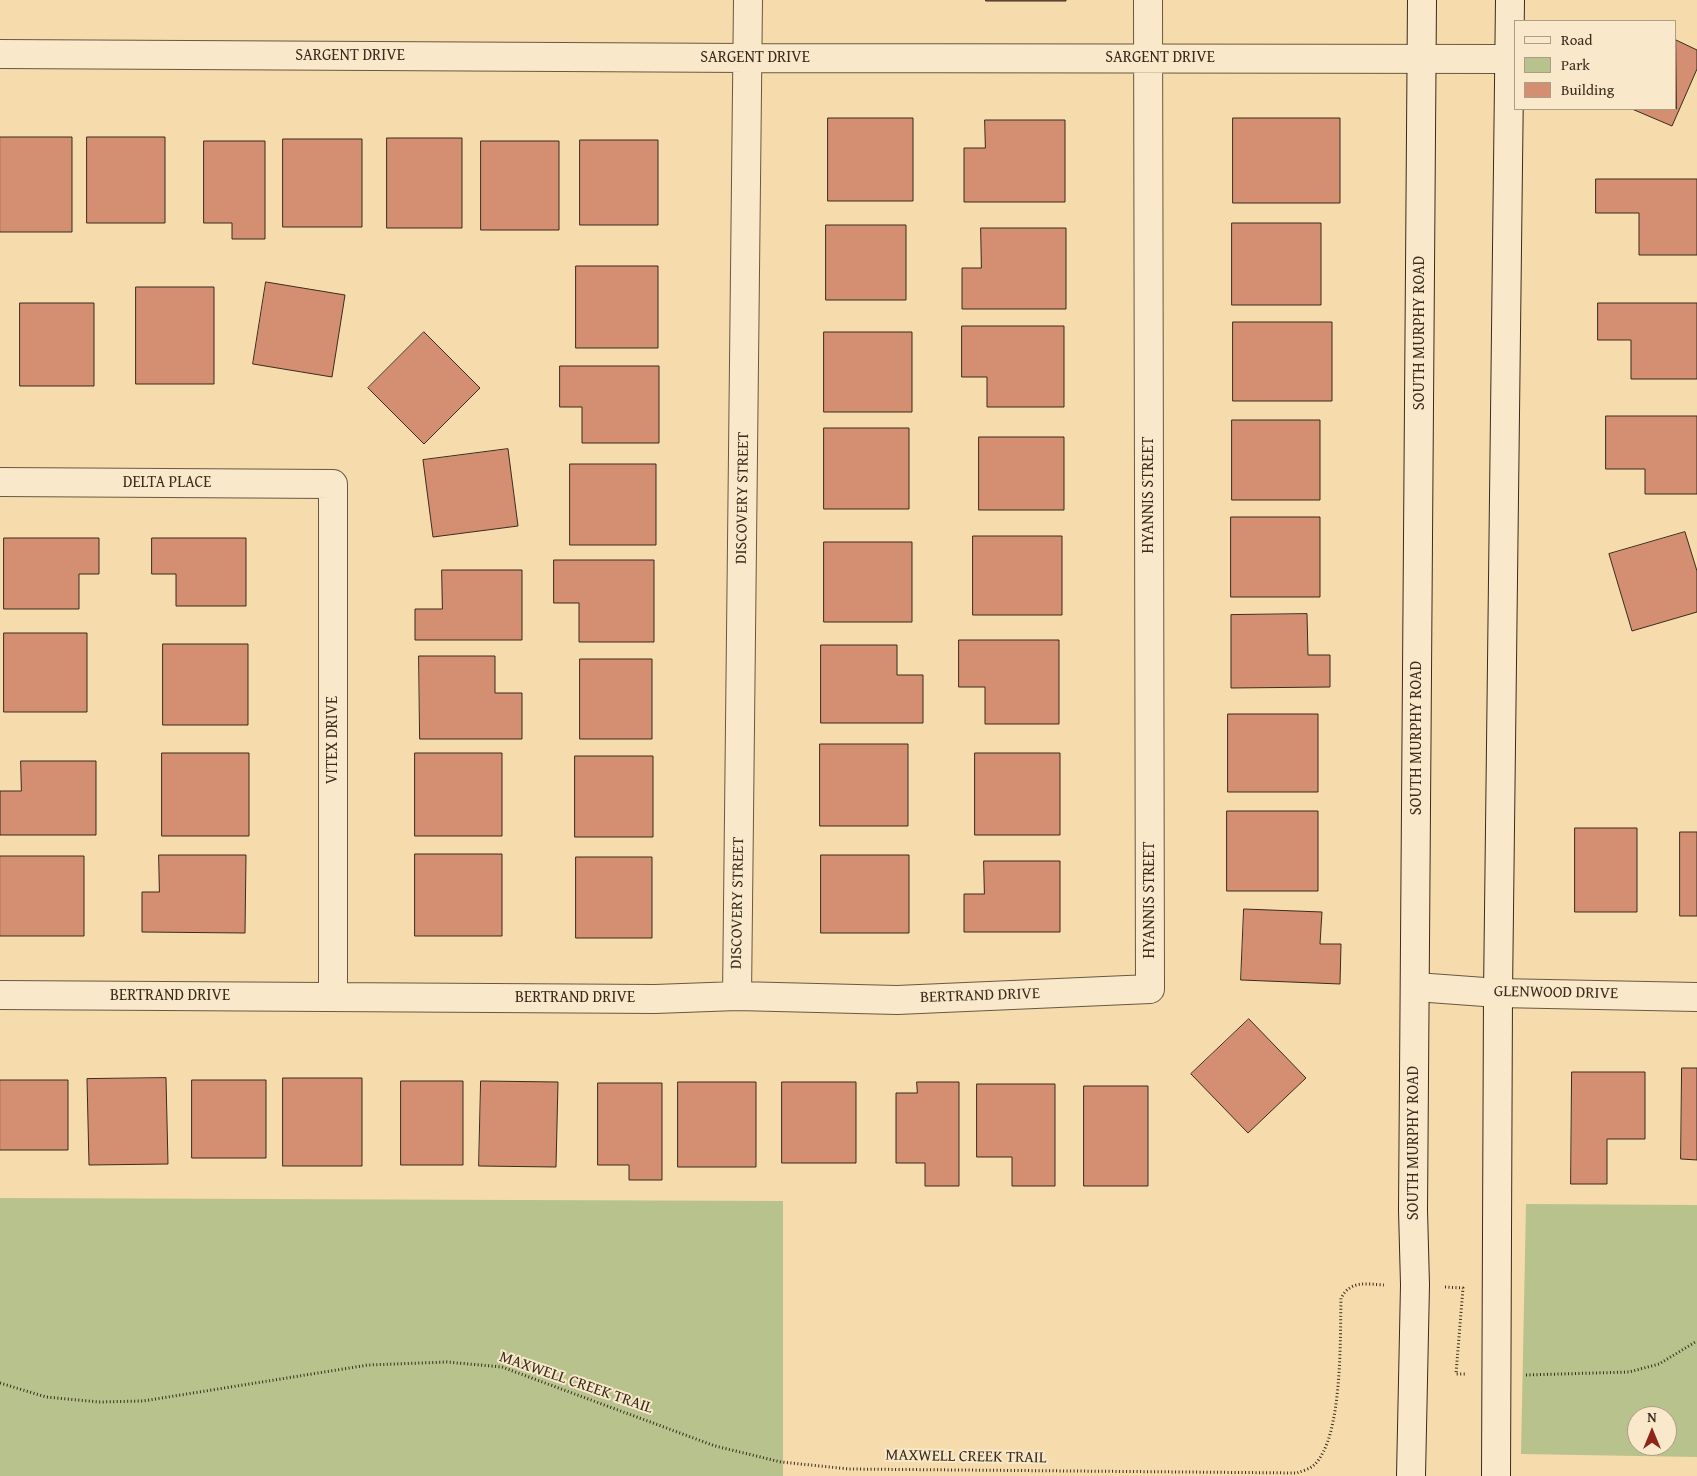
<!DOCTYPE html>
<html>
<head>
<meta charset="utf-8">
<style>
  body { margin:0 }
  #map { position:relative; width:1697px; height:1476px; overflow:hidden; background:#f6dcac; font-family:"Gentium Book Plus",serif }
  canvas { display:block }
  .legend { position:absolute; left:1514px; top:20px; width:162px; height:90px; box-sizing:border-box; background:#f9e8c9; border:1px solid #ac9d85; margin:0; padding:6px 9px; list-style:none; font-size:15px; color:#392c1e }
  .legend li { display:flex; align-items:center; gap:10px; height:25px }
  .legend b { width:25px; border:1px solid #ac9d85 }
  .north { position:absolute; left:1627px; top:1406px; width:50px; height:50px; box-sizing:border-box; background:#f9e8c9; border:1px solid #ac9d85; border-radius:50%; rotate:0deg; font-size:14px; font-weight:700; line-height:20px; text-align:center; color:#392c1e }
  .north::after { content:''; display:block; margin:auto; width:18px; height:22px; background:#8f2418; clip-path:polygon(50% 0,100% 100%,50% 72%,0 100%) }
</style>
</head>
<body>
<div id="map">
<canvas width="1697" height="1476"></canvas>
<ul class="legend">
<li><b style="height:6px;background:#f9e8c9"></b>Road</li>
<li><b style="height:14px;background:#b7c28d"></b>Park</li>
<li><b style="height:14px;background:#d48e72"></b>Building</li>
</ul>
<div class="north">N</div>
</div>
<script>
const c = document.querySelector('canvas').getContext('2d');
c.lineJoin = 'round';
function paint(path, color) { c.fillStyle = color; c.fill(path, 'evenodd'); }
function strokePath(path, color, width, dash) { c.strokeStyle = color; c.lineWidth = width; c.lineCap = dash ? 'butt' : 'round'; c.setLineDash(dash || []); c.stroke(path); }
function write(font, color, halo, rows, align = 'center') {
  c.font = font + ' "Gentium Book Plus",serif'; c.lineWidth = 4; c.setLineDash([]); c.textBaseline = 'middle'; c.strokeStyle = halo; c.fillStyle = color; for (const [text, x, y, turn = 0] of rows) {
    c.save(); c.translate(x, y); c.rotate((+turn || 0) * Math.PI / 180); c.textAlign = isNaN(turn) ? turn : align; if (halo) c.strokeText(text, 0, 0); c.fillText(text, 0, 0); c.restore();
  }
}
paint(new Path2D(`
  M0,1198L783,1201V1476H0Z
  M1526,1204L1697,1205V1457L1521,1454ZM1637,1416H1667V1446H1637Z`), '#b7c28d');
const building = new Path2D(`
  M986,0H1066V1H986Z
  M1676,40L1697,50V69L1672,126L1632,109H1676Z
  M828,118H913V201H828Z
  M1233,118H1340V203H1233Z
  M985,120H1065V202H964V148H985Z
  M0,137H72V232H0Z
  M87,137H165V223H87Z
  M387,138H462V228H387Z
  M283,139H362V227H283Z
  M580,140H658V225H580Z
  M204,141H265V239H232V223H204Z
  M481,141H559V230H481Z
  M1596,179H1697V255H1639V213H1596Z
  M1232,223H1321V305H1232Z
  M826,225H906V300H826Z
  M981,228H1066V309H962V268H981Z
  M576,266H658V348H576Z
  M266,282L345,295L332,377L253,364Z
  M136,287H214V384H136Z
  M20,303H94V386H20Z
  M1598,303H1697V379H1631V340H1598Z
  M1233,322H1332V401H1233Z
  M962,326H1064V407H987V377H962Z
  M424,332L480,388L424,444L368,388Z
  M824,332H912V412H824Z
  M560,366H659V443H582V407H560Z
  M1606,416H1697V494H1645V469H1606Z
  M1232,420H1320V500H1232Z
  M824,428H909V509H824Z
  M979,437H1064V510H979Z
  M508,449L518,526L433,537L423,460Z
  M570,464H656V545H570Z
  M1231,517H1320V597H1231Z
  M1685,532L1697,571V612L1632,631L1609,554Z
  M973,536H1062V615H973Z
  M4,538H99V574H79V609H4Z
  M152,538H246V606H176V574H152Z
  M824,542H912V622H824Z
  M554,560H654V642H579V603H554Z
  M442,570H522V640H415V609H442Z
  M1307,614L1308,655H1330V687L1231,688V615Z
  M4,633H87V712H4Z
  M959,640H1059V724H985V687H959Z
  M163,644H248V725H163Z
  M821,645H897V675H923V723H821Z
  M419,656H495V693H522V739H420Z
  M580,659H652V739H580Z
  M1228,714H1318V792H1228Z
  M820,744H908V826H820Z
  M162,753H249V836H162Z
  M415,753H502V836H415Z
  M975,753H1060V835H975Z
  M575,756H653V837H575Z
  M21,761H96V835H0V791H21Z
  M1227,811H1318V891H1227Z
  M1575,828H1637V912H1575Z
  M1680,832H1697V916H1680Z
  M415,854H502V936H415Z
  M159,855H246L245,933L142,932V892H159Z
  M821,855H909V933H821Z
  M0,856H84V936H0Z
  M576,857H652V938H576Z
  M984,861H1060V932H964V894H984Z
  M1244,909L1322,912L1320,944H1341L1340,984L1241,980Z
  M1249,1019L1306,1078L1248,1133L1191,1074Z
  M1682,1068H1697V1160L1681,1159Z
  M1572,1072H1645V1139H1607V1184H1571Z
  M166,1078L168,1164L89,1165L87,1079Z
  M283,1078H362V1166H283Z
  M0,1080H68V1150H0Z
  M192,1080H266V1158H192Z
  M401,1081H463V1165H401Z
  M481,1081L558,1082L556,1167L479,1166Z
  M678,1082H756V1167H678Z
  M782,1082H856V1163H782Z
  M917,1082H959V1186H925V1163H896V1093H917Z
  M598,1083H662V1180H629V1165H598Z
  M977,1084H1055V1186H1012V1157H977Z
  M1084,1086H1148V1186H1084Z`);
paint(building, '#d48e72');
strokePath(building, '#392c1e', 1);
const street = new Path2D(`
  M0,54L748,58L1509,59
  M0,482L333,484V996
  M1416,987L1498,993L1697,997
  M0,995L655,999L737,996L897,1000L1150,989L1148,0
  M737,996L748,0`);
const secondary = new Path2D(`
  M1411,1476L1415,1285L1413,1210L1422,0
  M1496,1476L1498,993L1510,0`);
strokePath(street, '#685842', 30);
strokePath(secondary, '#392c1e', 30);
strokePath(new Path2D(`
  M1445,1287L1463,1288L1456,1374H1465
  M1526,1375L1629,1372L1659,1364L1697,1341
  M0,1383L46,1397L99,1402L143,1401L368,1365L447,1362L502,1367L715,1446L781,1462L849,1469L1297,1473C1302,1471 1310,1469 1314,1465C1343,1438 1340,1337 1341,1298C1351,1280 1366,1284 1384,1285`), '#392c1e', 3, [1, 2.5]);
strokePath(street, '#f9e8c9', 28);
strokePath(secondary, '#f9e8c9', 28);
write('16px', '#392c1e', '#f9e8c9', [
  ["SARGENT DRIVE",350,56],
  ["SARGENT DRIVE",755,58],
  ["SARGENT DRIVE",1160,58],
  ["SOUTH MURPHY ROAD",1420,333,-90],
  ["DELTA PLACE",167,483],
  ["HYANNIS STREET",1149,495,-90],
  ["DISCOVERY STREET",743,498,-89],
  ["SOUTH MURPHY ROAD",1417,738,-90],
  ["VITEX DRIVE",333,740,-90],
  ["HYANNIS STREET",1150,900,-90],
  ["DISCOVERY STREET",738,903,-89],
  ["GLENWOOD DRIVE",1556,993,1],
  ["BERTRAND DRIVE",170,996],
  ["BERTRAND DRIVE",980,996,-2],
  ["BERTRAND DRIVE",575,998],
  ["SOUTH MURPHY ROAD",1414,1143,-90],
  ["MAXWELL CREEK TRAIL",576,1383,19],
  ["MAXWELL CREEK TRAIL",966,1457,1]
]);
</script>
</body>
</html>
